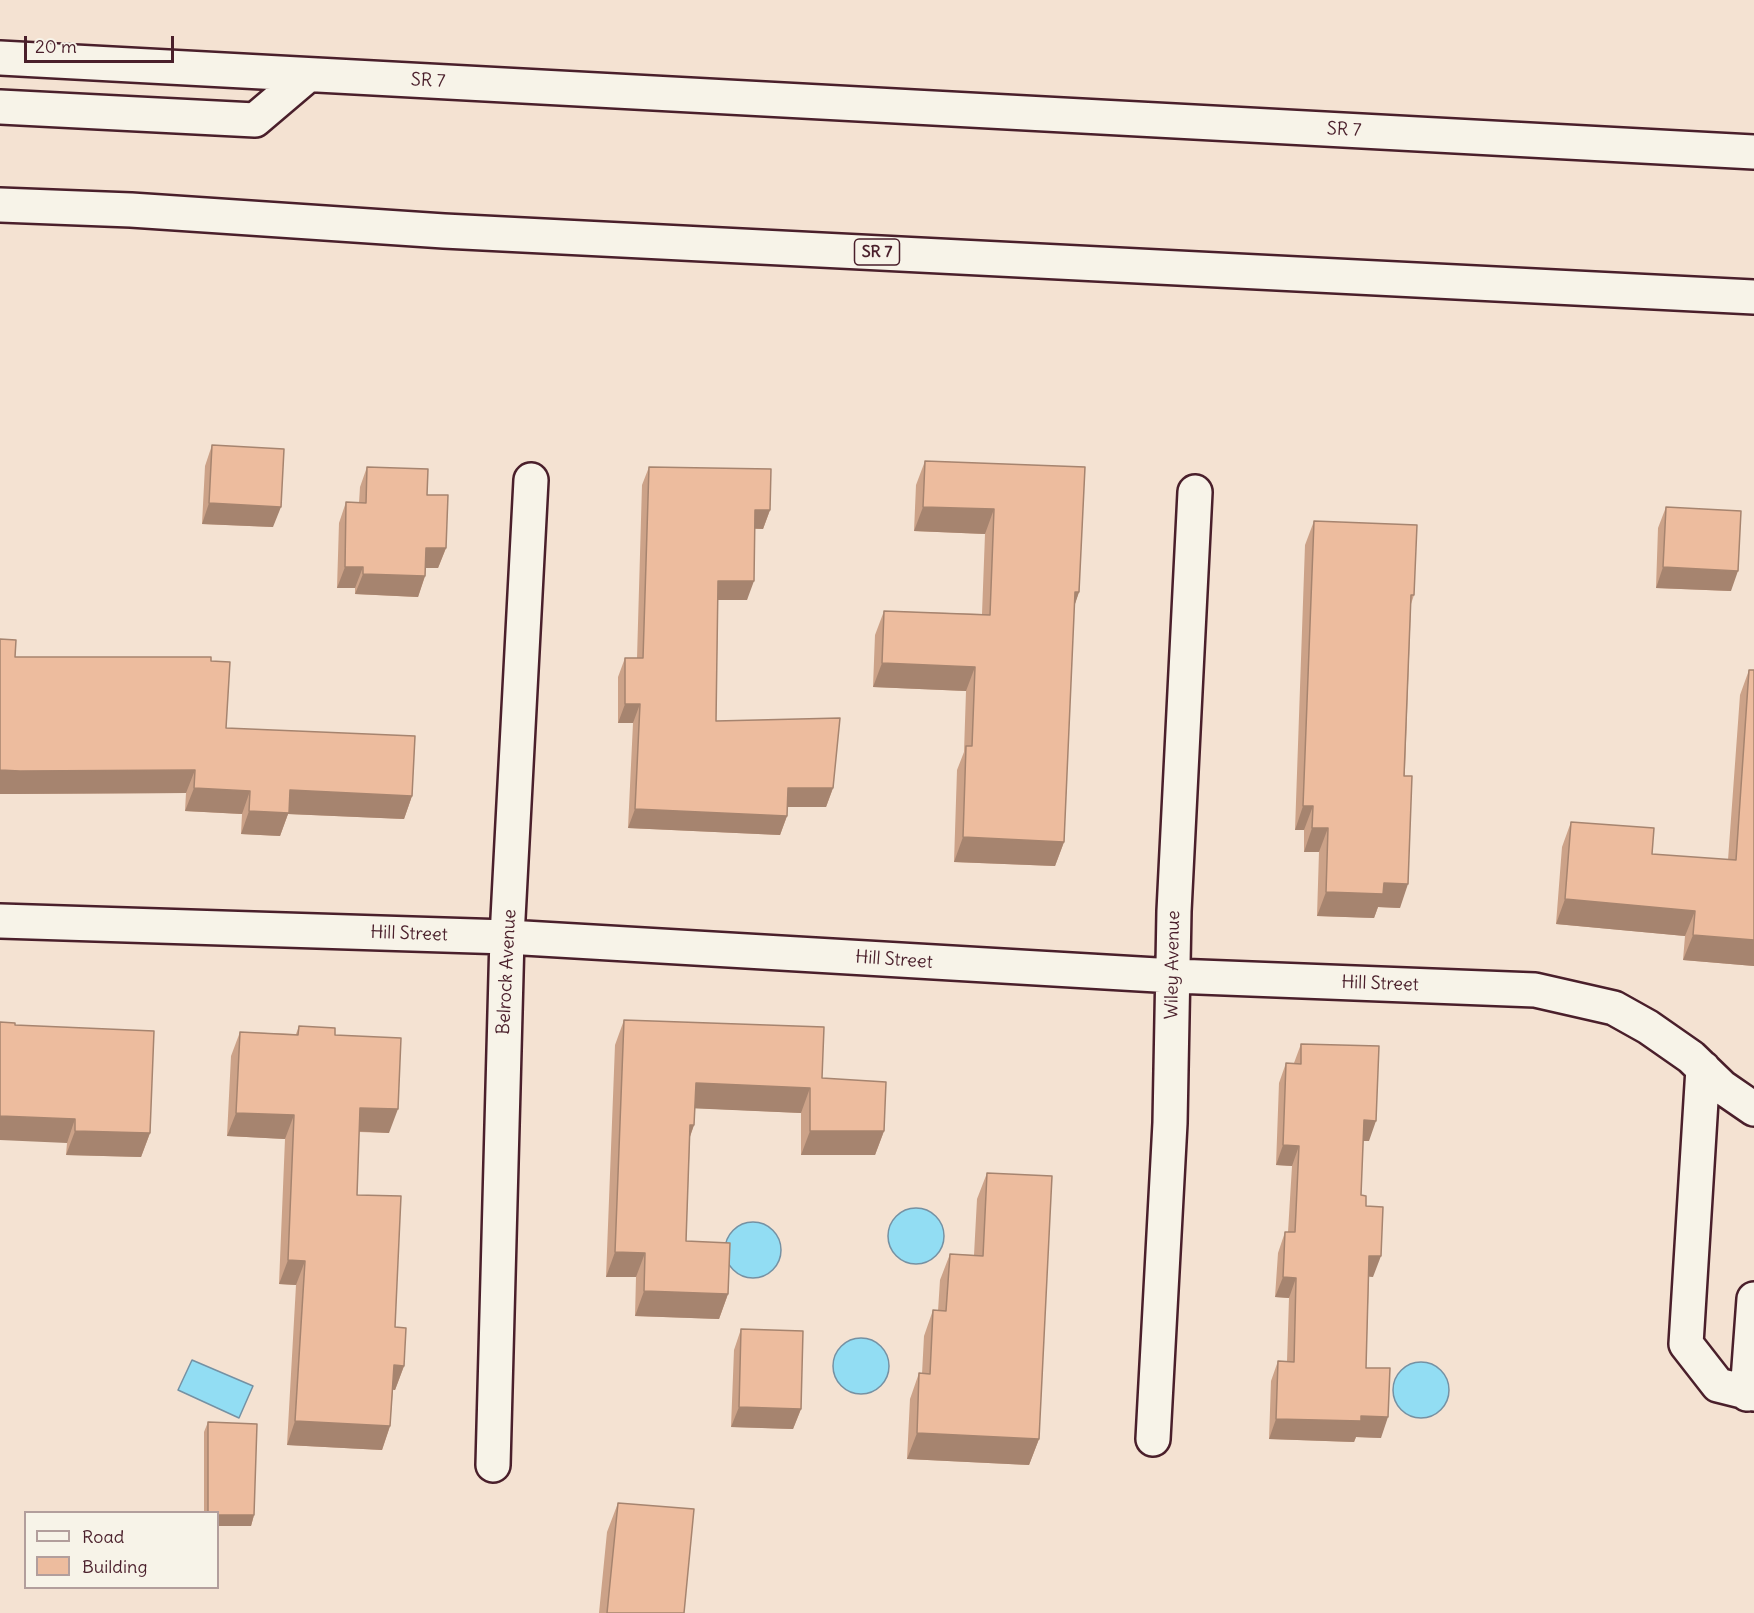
<!DOCTYPE html>
<html>
<head>
<meta charset="utf-8">
<style>
  body { margin:0 }
  #map { position:relative; width:1754px; height:1613px; overflow:hidden; background:#f4e2d2; font-family:Delius,sans-serif }
  canvas { display:block }
  .legend { position:absolute; left:24px; top:1511px; width:195px; height:78px; box-sizing:border-box; background:#f7f3e8; border:2px solid #b29e9c; margin:0; padding:8px 10px; list-style:none; font-size:18px; color:#4a1f2b }
  .legend li { display:flex; align-items:center; gap:12px; height:30px }
  .legend b { width:30px; border:2px solid #b29e9c }
  .scale { position:absolute; left:24px; top:36px; width:150px; height:27px; box-sizing:border-box; border:3px solid #4a1f2b; border-top:0; padding-left:8px; font-size:18px; line-height:21px; white-space:nowrap; color:#4a1f2b; -webkit-text-stroke:4px #f7f3e8; paint-order:stroke }
</style>
</head>
<body>
<div id="map">
<canvas width="1754" height="1613"></canvas>
<ul class="legend">
<li><b style="height:8px;background:#f7f3e8"></b>Road</li>
<li><b style="height:16px;background:#edbc9e"></b>Building</li>
</ul>
<div class="scale">20 m</div>
</div>
<script>
const c = document.querySelector('canvas').getContext('2d');
c.lineJoin = 'round';
function paint(path, color) { c.fillStyle = color; c.fill(path, 'evenodd'); }
function strokePath(path, color, width, dash) { c.strokeStyle = color; c.lineWidth = width; c.lineCap = dash ? 'butt' : 'round'; c.setLineDash(dash || []); c.stroke(path); }
function write(font, color, halo, rows, align = 'center') {
  c.font = font + ' Delius,sans-serif'; c.lineWidth = 4.5; c.setLineDash([]); c.textBaseline = 'middle'; c.strokeStyle = halo; c.fillStyle = color; for (const [text, x, y, turn = 0] of rows) {
    c.save(); c.translate(x, y); c.rotate((+turn || 0) * Math.PI / 180); c.textAlign = isNaN(turn) ? turn : align; if (halo) c.strokeText(text, 0, 0); c.fillText(text, 0, 0); c.restore();
  }
}
const water = new Path2D(`
  M888 1236a28 28 0 1 1 56 0a28 28 0 1 1-56 0Z
  M725 1250a28 28 0 1 1 56 0a28 28 0 1 1-56 0Z
  M833 1366a28 28 0 1 1 56 0a28 28 0 1 1-56 0Z
  M192,1360L253,1386L239,1418L178,1390Z
  M1393 1390a28 28 0 1 1 56 0a28 28 0 1 1-56 0Z`);
paint(water, '#92ddf3');
strokePath(water, '#7591a3', 1.5);
const minor = new Path2D(`
  M0,921L507,937L1174,976L1535,990L1614,1008L1648,1027L1691,1057L1722,1087L1754,1109
  M1703,1068L1686,1344L1718,1385L1754,1394
  M1747,1394L1754,1299
  M1153,1439L1170,1123L1174,911L1195,492
  M493,1465L507,937L531,480`);
const highway = new Path2D(`
  M0,58L1754,152
  M0,107L255,120L308,75
  M0,205L131,210L444,231L1754,297`);
strokePath(minor, '#4a1f2b', 38);
strokePath(highway, '#4a1f2b', 38);
strokePath(minor, '#f7f3e8', 33);
strokePath(highway, '#f7f3e8', 33);
paint(new Path2D(`
  M212,445L273,527L202,524L205,466Z
  M925,461L1085,467L1079,592L1074,606L1064,842L1055,866L954,862L957,770L964,752L966,691L873,687L875,635L884,611L982,614L985,534L914,531L916,485Z
  M367,467L427,495L446,548L438,568H426L425,576L418,597L355,594V588H337L339,523L346,502L359,503L360,487Z
  M649,467L770,510L763,529H755L747,600H718L716,721L833,788L826,807H787V816L780,835L628,828L633,723H618V677L625,658H637L642,485Z
  M1666,507L1731,591L1656,588L1658,528Z
  M1314,521L1414,595L1411,604L1400,908L1378,907L1374,918L1317,916L1319,852H1304V830H1295L1305,545Z
  M0,639L15,657L211,661L226,728L412,796L404,819L288,814L280,836L241,834L242,814L185,811L186,793L11,794H0Z
  M1749,670L1754,966L1683,960L1685,936L1556,924L1562,847L1571,822L1652,854L1728,860L1740,695Z
  M624,1020L822,1078L884,1131L875,1155H801V1113L695,1108L694,1125L690,1137L686,1241L728,1294L719,1319L635,1316L636,1277H606L615,1045Z
  M15,1025L150,1133L141,1157L66,1155L67,1143Z
  M299,1026L335,1035L389,1133L359,1132L357,1195L395,1327L404,1366L395,1390L393,1389L390,1426L382,1450L287,1445L296,1285L279,1284L285,1139L227,1136L231,1056L240,1032L296,1034Z
  M1301,1044L1369,1141H1363L1361,1195L1366,1206L1373,1277L1369,1276L1366,1368L1381,1438L1356,1437L1354,1442L1269,1439L1271,1381L1278,1361H1287L1289,1298L1275,1297L1278,1253L1285,1232H1288L1292,1166L1276,1165L1279,1083L1286,1063H1294Z
  M987,1173L1039,1439L1029,1465L907,1459L910,1399L919,1373L922,1374L924,1336L933,1310L938,1311L940,1280L950,1254L974,1255L977,1199Z
  M741,1329L801,1409L793,1429L731,1427L734,1350Z
  M208,1422L254,1515L251,1526H218V1512H204V1432Z
  M618,1503L684,1613H599L607,1532Z`), '#cca288');
paint(new Path2D(`
  M209,503L281,507L273,527L202,524Z
  M923,507L994,509L985,534L914,531Z
  M755,510H770L763,529L748,528Z
  M426,548H446L438,568H419Z
  M345,567H363L355,588H337Z
  M1663,567L1738,571L1731,591L1656,588Z
  M363,574L425,576L418,597L355,594Z
  M718,581H754L747,600H711Z
  M1075,592H1079L1071,616Z
  M882,663L975,667L966,691L873,687Z
  M625,704H640L633,723H618Z
  M0,770H195L186,793L11,794H0Z
  M194,788L250,791L242,814L185,811Z
  M788,788H833L826,807H781Z
  M290,790L412,796L404,819L288,814L280,836L241,834L249,811Z
  M1303,806H1313L1304,830H1295Z
  M635,809L787,816L780,835L628,828Z
  M1312,828H1328L1319,852H1304Z
  M963,837L1064,842L1055,866L954,862Z
  M1384,883L1408,884L1400,908L1378,907L1374,918L1317,916L1326,892Z
  M1565,899L1695,911L1685,936L1556,924Z
  M1693,935L1754,940V966L1683,960Z
  M696,1083L810,1088L801,1113L687,1108Z
  M360,1108L398,1109L389,1133L351,1131Z
  M236,1113L294,1115L285,1139L227,1136Z
  M0,1116L75,1119L67,1143L0,1140Z
  M1364,1120L1376,1121L1369,1141H1356Z
  M690,1125H694L685,1150Z
  M75,1131L150,1133L141,1157L66,1155Z
  M810,1131H884L875,1155H801Z
  M1283,1145L1299,1146L1292,1166L1276,1165Z
  M615,1252L645,1253L636,1277H606Z
  M1369,1256H1381L1373,1277L1362,1276Z
  M288,1260L305,1261L296,1285L279,1284Z
  M1283,1277L1296,1278L1289,1298L1275,1297Z
  M644,1291L728,1294L719,1319L635,1316Z
  M394,1365L404,1366L395,1390L385,1389Z
  M739,1407L801,1409L793,1429L731,1427Z
  M1361,1416L1388,1417L1381,1438L1356,1437L1354,1442L1269,1439L1276,1419Z
  M295,1421L390,1426L382,1450L287,1445Z
  M917,1433L1039,1439L1029,1465L907,1459Z
  M218,1515H254L251,1526H218Z`), '#a6846f');
const building = new Path2D(`
  M212,445L284,449L281,507L209,503Z
  M925,461L1085,467L1079,592H1075L1064,842L963,837L966,746H972L975,667L882,663L884,611L990,615L994,509L923,507Z
  M367,467L428,469L427,495H448L446,548H426L425,576L363,574V567H345L346,502L366,503Z
  M649,467L771,469L770,510H755L754,581H718L716,721L840,718L833,788H788L787,816L635,809L640,704H625V658H643Z
  M1666,507L1741,511L1738,571L1663,567Z
  M1314,521L1417,525L1414,595H1411L1404,776H1412L1408,884L1384,883L1383,894L1326,892L1328,828H1312L1313,806H1303Z
  M0,639L16,640L15,657H211V661L230,662L226,728L415,736L412,796L290,790L289,813L249,811L250,791L194,788L195,770L20,771L0,770Z
  M1749,670H1754V940L1693,935L1695,911L1565,899L1571,822L1654,828L1652,854L1736,860Z
  M624,1020L824,1027L822,1078L886,1082L884,1131H810V1088L696,1083L694,1125H690L686,1241L730,1243L728,1294L644,1291L645,1253L615,1252Z
  M0,1022L15,1023V1025L154,1031L150,1133L75,1131V1119L0,1116Z
  M299,1026L335,1028V1035L401,1038L398,1109L360,1108L357,1195L401,1196L395,1327L406,1328L404,1366L394,1365L390,1426L295,1421L305,1261L288,1260L294,1115L236,1113L240,1032L298,1035Z
  M1301,1044L1379,1046L1376,1121L1364,1120L1361,1195L1366,1196V1206L1383,1207L1381,1256H1369L1366,1368H1390L1388,1417L1361,1416V1421L1276,1419L1278,1361L1294,1362L1296,1278L1283,1277L1285,1232H1295L1299,1146L1283,1145L1286,1063L1301,1064Z
  M987,1173L1052,1176L1039,1439L917,1433L919,1373L930,1374L933,1310L946,1311L950,1254L983,1256Z
  M741,1329L803,1331L801,1409L739,1407Z
  M208,1422L257,1424L254,1515H218V1512H208Z
  M618,1503L694,1509L684,1613H607Z`);
paint(building, '#edbc9e');
strokePath(building, '#a6846f', 1.5);
for (const [x, y, w] of [
  [877,252,45]
]) { const box = new Path2D(); box.roundRect(x - w / 2, y - 13, w, 26, 4.5); c.fillStyle = '#f7f3e8'; c.fill(box); strokePath(box, '#4a1f2b', 1.5); }
write('bold 16px', '#4a1f2b', null, [
  ["SR 7",877,252]
]);
write('18px', '#4a1f2b', '#f7f3e8', [
  ["SR 7",428,81,3],
  ["SR 7",1344,130,3],
  ["Hill Street",409,934,2],
  ["Hill Street",894,960,4],
  ["Wiley Avenue",1173,965,-89],
  ["Belrock Avenue",507,972,-87],
  ["Hill Street",1380,984,2]
]);
</script>
</body>
</html>
